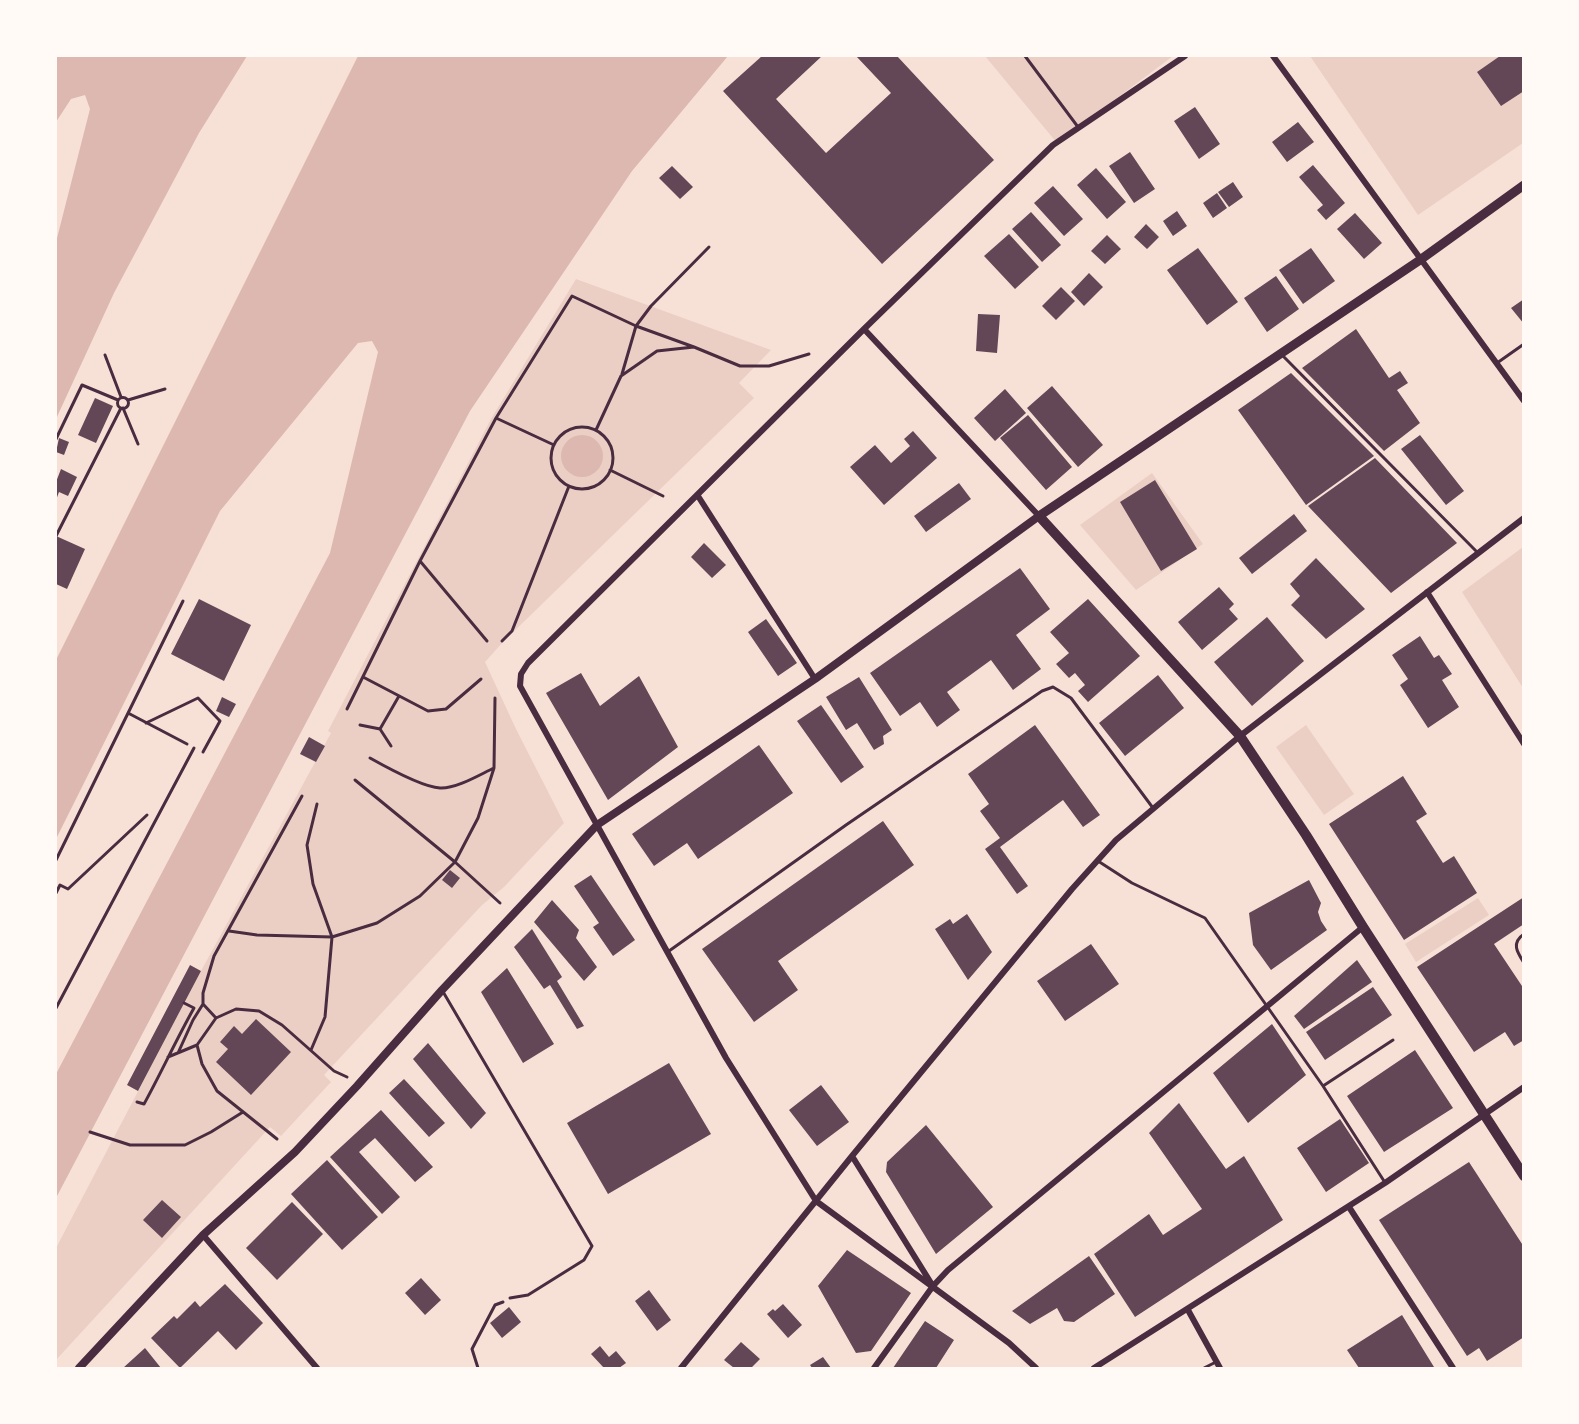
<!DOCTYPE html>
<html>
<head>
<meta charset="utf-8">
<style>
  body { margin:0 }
  #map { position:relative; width:1579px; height:1424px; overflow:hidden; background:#f7e1d7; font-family:"Noto Sans",sans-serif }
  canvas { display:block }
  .frame { position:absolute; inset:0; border:57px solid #fffaf5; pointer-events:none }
</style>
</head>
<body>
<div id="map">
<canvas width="1579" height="1424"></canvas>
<div class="frame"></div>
</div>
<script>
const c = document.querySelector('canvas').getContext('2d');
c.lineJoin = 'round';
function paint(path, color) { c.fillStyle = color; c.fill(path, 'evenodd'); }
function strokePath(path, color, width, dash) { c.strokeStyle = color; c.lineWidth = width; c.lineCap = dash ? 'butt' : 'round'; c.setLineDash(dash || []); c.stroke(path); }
paint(new Path2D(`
  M985,56H1173L1057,143Z
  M1310,56H1523V143L1418,215Z
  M576,279L771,350L739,383L754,398L503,642L485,662L516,729L564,823L504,887L482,905L324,1075L331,1082L281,1136L270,1127L56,1360V1248L201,971L331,733L328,731L491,419Z
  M1152,473L1203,544L1136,590L1080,525Z
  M1523,547V688L1462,592Z
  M1306,725L1354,794L1324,815L1276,747Z
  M1478,898L1489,915L1416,962L1405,944Z`), '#ebcfc5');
paint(new Path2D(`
  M56,56H247L199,133L114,293L56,419V242L90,109L85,95L71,99L56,122Z
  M358,56H728L632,171L470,411L56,1198V1074L330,553L378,352L372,341L358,343L220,511L56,839V660Z
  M561 456a21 21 0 1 1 42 0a21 21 0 1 1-42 0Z`), '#dcb8b0');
paint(new Path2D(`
  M762,56H822L776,99L826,153L891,93L856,56H897L994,160L882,264L723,91Z
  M1500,56H1524V91L1501,106L1477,72Z
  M1195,107L1220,144L1199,159L1174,121Z
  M1298,122L1314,142L1287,162L1272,142Z
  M1130,152L1155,189L1134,203L1109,166Z
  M1313,165L1345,203L1326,220L1317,210L1323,205L1299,177Z
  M672,166L693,187L680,199L659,178Z
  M1096,168L1126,202L1107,219L1077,185Z
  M1233,182L1243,197L1229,207L1218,192Z
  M1053,186L1083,219L1064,236L1034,203Z
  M1217,193L1227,208L1213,218L1203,203Z
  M1177,211L1187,226L1173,236L1163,221Z
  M1031,212L1061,245L1042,262L1012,229Z
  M1355,213L1382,243L1364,259L1337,229Z
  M1146,224L1159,237L1147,249L1134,237Z
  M1009,234L1039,267L1015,289L984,256Z
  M1107,235L1121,249L1105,264L1091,251Z
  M1198,248L1238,302L1207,325L1167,270Z
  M1311,248L1335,281L1303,304L1279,270Z
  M1089,273L1103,287L1084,306L1071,292Z
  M1276,276L1299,309L1267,332L1244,298Z
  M1061,287L1075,301L1056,320L1042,306Z
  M1524,299V324L1511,308Z
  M978,314L1000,315L997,353L976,351Z
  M1356,329L1389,378L1400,371L1408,383L1397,390L1420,423L1384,451L1302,368Z
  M1291,373L1374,456L1306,505L1238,410Z
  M1052,386L1103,445L1078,467L1027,408Z
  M1005,389L1026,413L995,441L974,418Z
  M95,398L113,406L96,443L78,435Z
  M1028,415L1072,467L1046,490L1000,438Z
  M913,431L937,458L884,505L850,467L875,445L891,463L910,446L904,439Z
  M1420,435L1464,491L1446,505L1401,449Z
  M59,438L69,442L64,455L56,452Z
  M1375,458L1457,543L1391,593L1308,506Z
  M61,469L77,477L68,496L59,492L56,500V482Z
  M1155,480L1197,549L1161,571L1120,502Z
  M959,483L971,499L926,532L914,516Z
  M1294,514L1307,531L1252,574L1239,558Z
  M56,536L85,549L67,589L56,584Z
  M704,543L726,565L712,578L691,557Z
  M1316,558L1365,609L1326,639L1291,605L1300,596L1290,584Z
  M1020,568L1050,609L1016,635L1041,669L1013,690L991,660L947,692L960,710L937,727L920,702L900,716L870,673Z
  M1219,587L1234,604L1229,609L1238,619L1202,650L1178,622Z
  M199,599L251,625L224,681L171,654Z
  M1088,599L1140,656L1088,702L1078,691L1085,685L1075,673L1069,678L1056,664L1069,653L1050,632Z
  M1267,617L1304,661L1252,706L1214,662Z
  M766,619L797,663L778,676L748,632Z
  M1420,636L1434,658L1439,655L1452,674L1442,680L1459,707L1428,728L1400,685L1408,679L1392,655Z
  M581,673L600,706L639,676L678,747L608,800L546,693Z
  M1158,675L1184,708L1125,756L1099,723Z
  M859,677L892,730L883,736L884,744L874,750L857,723L846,730L826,697Z
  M222,697L236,704L229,717L216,711Z
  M821,705L864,767L841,783L797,721Z
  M1035,725L1100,815L1083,827L1063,800L1000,847L1028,886L1017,894L985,849L1000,838L980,811L989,804L968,774Z
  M309,737L325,746L316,762L300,754Z
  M759,745L793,793L698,859L687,843L654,866L632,834Z
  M1403,776L1427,814L1416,821L1443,863L1454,856L1477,893L1404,940L1329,824Z
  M883,821L914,865L778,961L798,990L754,1022L702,949Z
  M450,870L460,878L452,888L442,880Z
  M591,875L635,940L613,956L593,927L599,923L574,886Z
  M1309,880L1321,903L1318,912L1321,921L1327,930L1271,970L1253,945L1249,913Z
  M1524,897V924L1494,944L1524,989V1040L1514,1046L1505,1032L1474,1052L1417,967Z
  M552,900L579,930L576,938L597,967L584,981L534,922Z
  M967,914L992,952L968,980L935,929L950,919L953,924Z
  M532,929L562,977L557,981L584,1026L577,1029L550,985L544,989L514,947Z
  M1091,944L1119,984L1065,1021L1037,981Z
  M1357,960L1372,982L1304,1029L1294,1016Z
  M190,965L201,971L138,1091L127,1085Z
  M507,968L554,1044L523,1063L481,992Z
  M1373,987L1392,1015L1325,1060L1306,1032Z
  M256,1019L291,1052L251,1095L216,1062L228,1049L220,1042L234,1026L242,1034Z
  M1272,1024L1306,1075L1248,1123L1213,1073Z
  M428,1043L486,1113L471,1129L413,1059Z
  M1415,1050L1453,1108L1384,1152L1347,1096Z
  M669,1063L711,1134L608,1194L567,1123Z
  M404,1079L445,1123L429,1137L389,1093Z
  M821,1085L849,1122L817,1146L789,1110Z
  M1179,1103L1226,1169L1244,1156L1283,1220L1135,1317L1094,1254L1149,1214L1163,1235L1202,1209L1149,1133Z
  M381,1110L433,1167L415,1182L375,1138L359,1152L400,1197L382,1214L330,1157Z
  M1340,1119L1369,1163L1326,1192L1297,1148Z
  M926,1125L993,1207L936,1254L886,1172L887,1162Z
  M327,1160L378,1217L342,1250L291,1194Z
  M1469,1162L1524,1247V1337L1487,1361L1479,1348L1467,1356L1379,1220Z
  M162,1200L181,1217L162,1238L143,1220Z
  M292,1202L323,1234L277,1280L246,1248Z
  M847,1250L911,1293L871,1351L856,1353L818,1286Z
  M1089,1256L1115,1294L1074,1322L1064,1321L1057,1308L1030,1324L1012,1311Z
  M421,1278L441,1300L425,1315L405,1293Z
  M225,1284L263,1323L236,1350L218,1331L180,1368L151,1338L174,1316L177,1319L195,1301L200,1307Z
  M649,1290L671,1320L657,1331L635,1301Z
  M783,1304L802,1325L788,1338L767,1314L773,1309L775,1311Z
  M509,1307L521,1322L502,1338L490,1323Z
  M1402,1315L1434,1367L1431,1368H1359L1347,1350Z
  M925,1321L954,1340L936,1368H893Z
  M741,1342L760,1359L751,1368H734L724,1360Z
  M600,1346L609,1357L616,1351L626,1363L619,1368H604L591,1354Z
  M145,1348L161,1368H123Z
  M823,1357L831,1368H812L810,1365Z`), '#644757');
strokePath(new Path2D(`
  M105,355L121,397
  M622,374L636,326L651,306L709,247
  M117.5 403a5.5 5.5 0 1 1 11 0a5.5 5.5 0 1 1-11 0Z
  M128,400L165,389
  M123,408L138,444
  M496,418L554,445
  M551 458a31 31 0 1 1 62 0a31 31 0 1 1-62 0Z
  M596,430L621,376L657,351L694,347L740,366H769L809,354
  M56,439L82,385L118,400
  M610,470L663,496
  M56,536L121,408
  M420,561L487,641
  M502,641L512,631L569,486
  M363,677L428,711L446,709L481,679
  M347,709L420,561L496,418L572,296L636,326L694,347
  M128,713L187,744
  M146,723L198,698L220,721L203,752
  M360,725L380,729L391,746
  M380,729L399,696
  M370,758C386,767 422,787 440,788C456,789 479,775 494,768
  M355,780L455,862L500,903
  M56,860L183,601
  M56,893L60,885L68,889L147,815
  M229,931L257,935L332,937L377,923L420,896L455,862L478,818L494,768L495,698
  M203,1004L216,1018
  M311,1050L325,1017L332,937L313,884L307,845L317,804
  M178,1053L193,1020L203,1004V993L214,956L302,796
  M168,1057L197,1045
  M137,1102L144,1104C161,1073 176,1040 194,1008L184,1003
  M90,1132L130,1145H185L211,1132L243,1112
  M277,1139L217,1091L202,1064L197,1045L216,1018L236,1009L259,1011L282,1025L334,1071L347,1077
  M478,1368L472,1349L495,1305L503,1302`), '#4a2c40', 3);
strokePath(new Path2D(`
  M1025,56L1078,127
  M1283,356L1478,553
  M1497,363L1524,344
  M1098,861L1132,883L1205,918L1323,1086L1384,1181
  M1524,934C1511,943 1517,952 1524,963
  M669,951L846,825L1042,691L1053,687L1071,698L1153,808
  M442,990L592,1246L584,1260L528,1295L510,1298
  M56,1008L194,748
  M1323,1086L1393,1040
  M1204,1368L1216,1362`), '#4a2c40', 3);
strokePath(new Path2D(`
  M1273,56L1524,401
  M864,329L1039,516
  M698,496L815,679
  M1427,592L1524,744
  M852,1156L931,1283
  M1349,1207L1453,1368
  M203,1235L317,1368
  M1188,1310L1220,1368
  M681,1368L852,1156L1072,889L1116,840L1240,736L1524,518
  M874,1368L933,1286L948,1270L1363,927
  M1036,1368L1009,1343L816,1201L726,1058L520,686L521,674L528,663L864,329L1053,145L1185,56
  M1094,1368L1385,1183L1524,1087`), '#4a2c40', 6);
strokePath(new Path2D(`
  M79,1368L203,1235L295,1152L357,1086L442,990L597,825L815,679L1039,516`), '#4a2c40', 8);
strokePath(new Path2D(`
  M1039,516L1420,260L1524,185`), '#4a2c40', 9);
strokePath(new Path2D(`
  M1039,516L1240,736L1306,835L1363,927L1524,1176`), '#4a2c40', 10);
</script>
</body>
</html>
